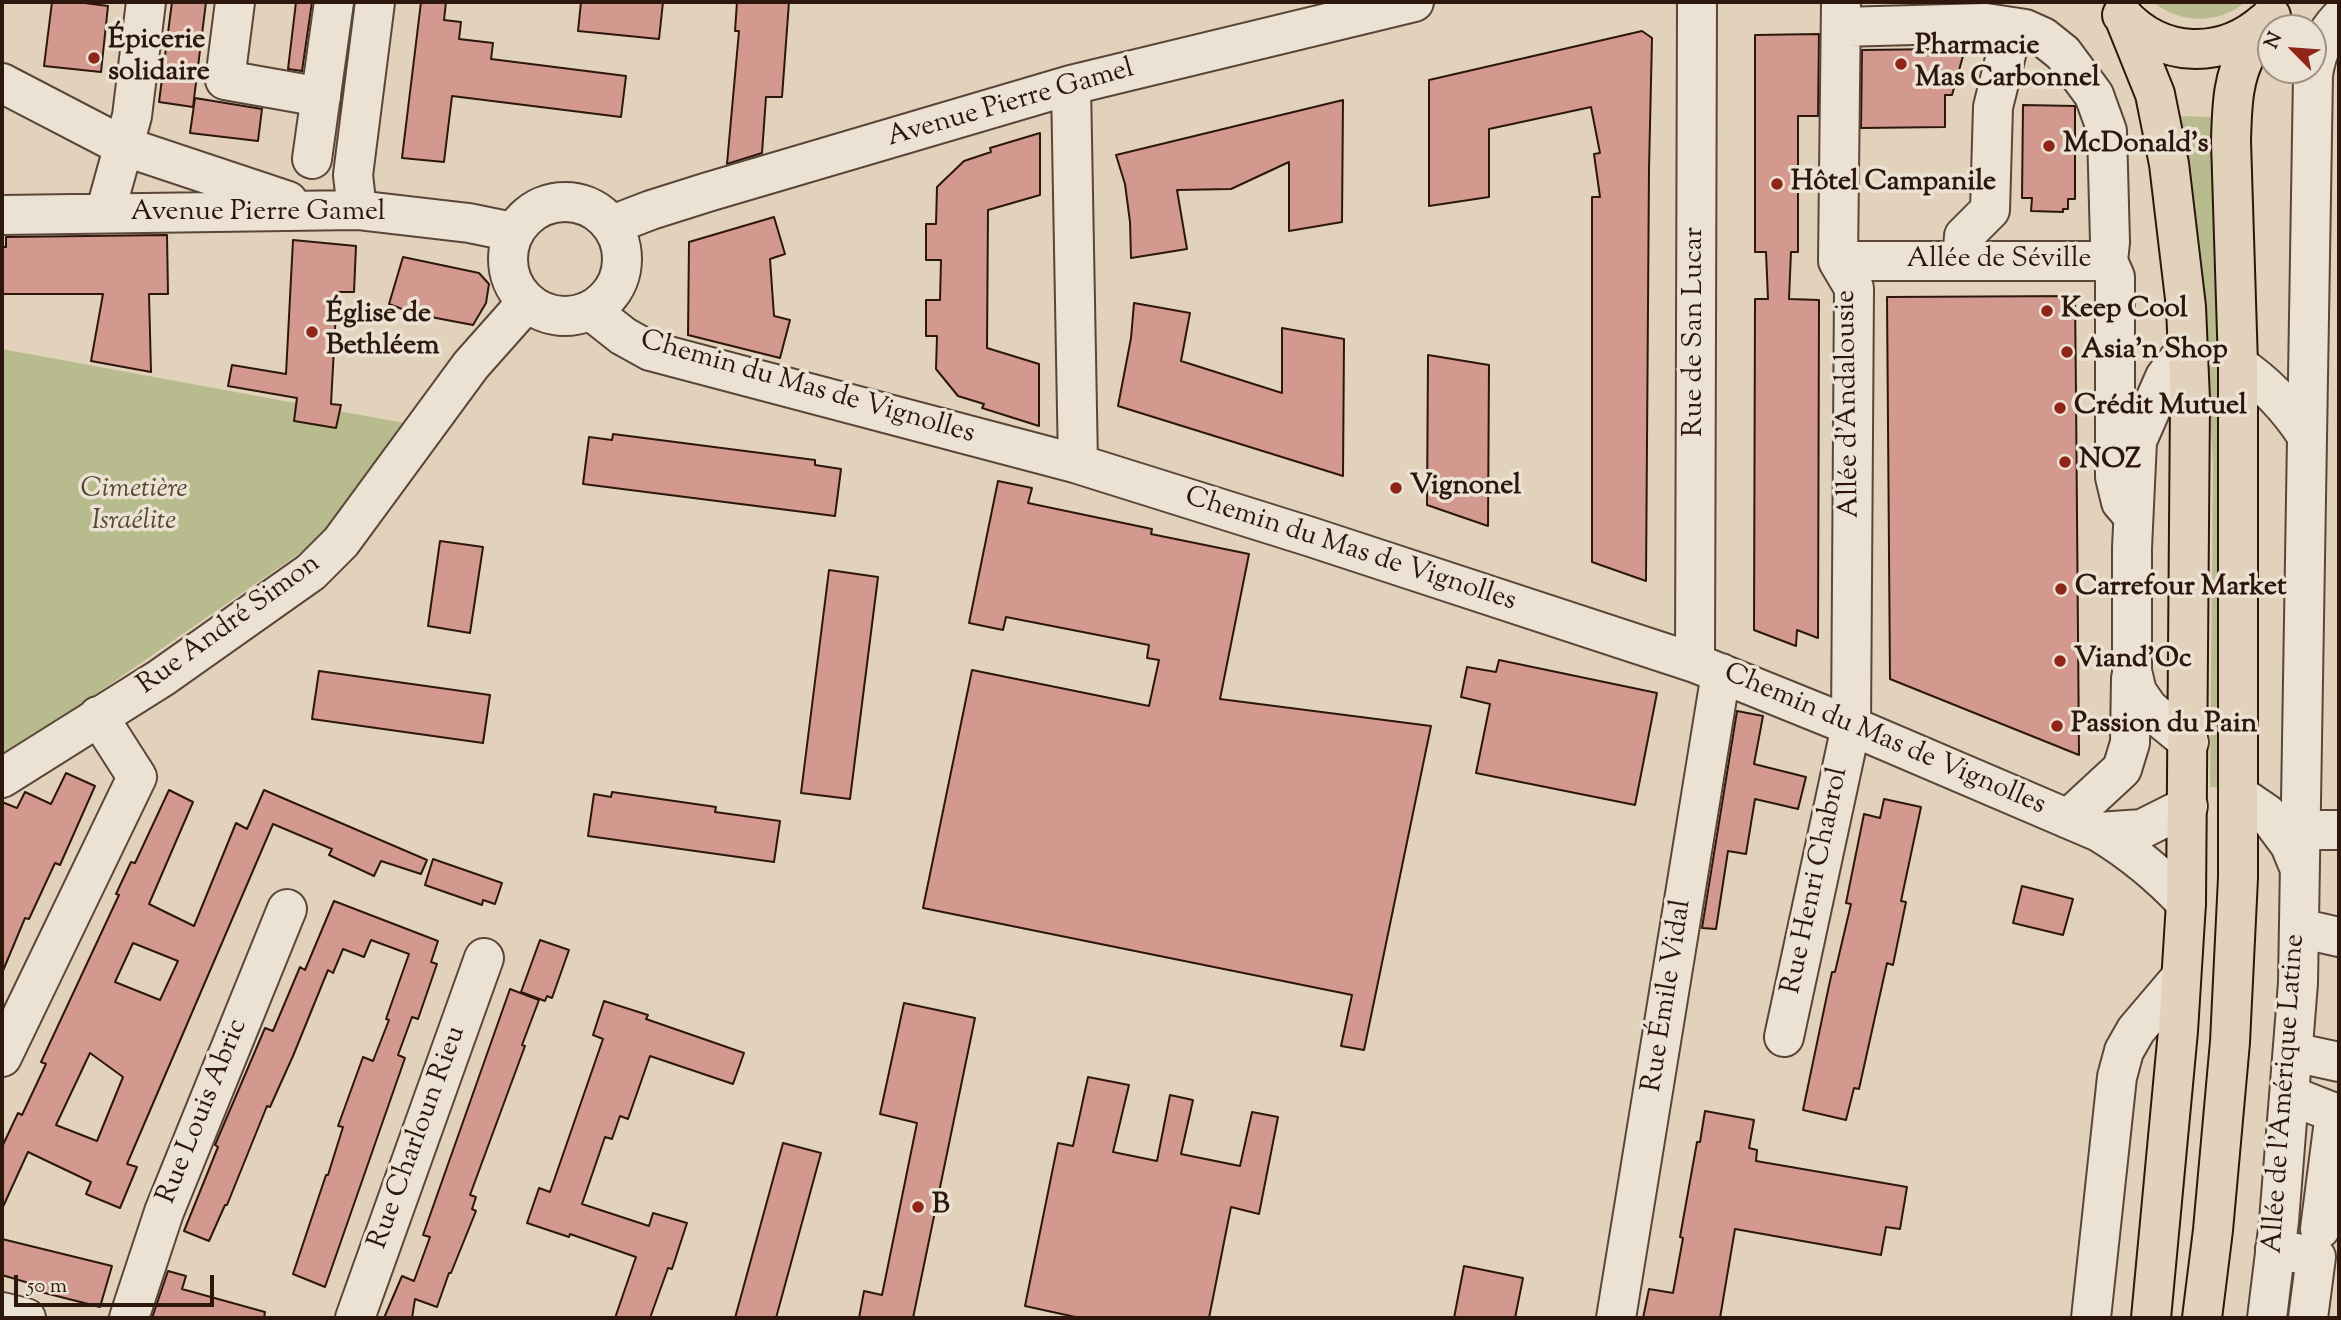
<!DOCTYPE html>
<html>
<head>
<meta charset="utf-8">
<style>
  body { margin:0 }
  #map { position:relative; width:2341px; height:1320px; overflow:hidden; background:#e2d2bb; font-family:"Sorts Mill Goudy",serif }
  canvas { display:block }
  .frame { position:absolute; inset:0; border:4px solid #2d170d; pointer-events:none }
  .north { position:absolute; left:2257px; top:14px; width:70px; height:70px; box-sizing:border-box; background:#ece2d3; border:2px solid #a09184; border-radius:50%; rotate:295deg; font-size:19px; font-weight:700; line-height:28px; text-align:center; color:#2d170d }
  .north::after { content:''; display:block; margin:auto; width:24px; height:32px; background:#8f2418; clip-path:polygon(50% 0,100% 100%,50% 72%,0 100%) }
  .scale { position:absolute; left:14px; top:1275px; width:200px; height:32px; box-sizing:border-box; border:4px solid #2d170d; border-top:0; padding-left:9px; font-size:21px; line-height:24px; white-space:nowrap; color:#2d170d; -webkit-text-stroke:5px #ece2d3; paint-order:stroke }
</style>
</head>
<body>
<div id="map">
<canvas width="2341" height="1320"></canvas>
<div class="frame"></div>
<div class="north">N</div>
<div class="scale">50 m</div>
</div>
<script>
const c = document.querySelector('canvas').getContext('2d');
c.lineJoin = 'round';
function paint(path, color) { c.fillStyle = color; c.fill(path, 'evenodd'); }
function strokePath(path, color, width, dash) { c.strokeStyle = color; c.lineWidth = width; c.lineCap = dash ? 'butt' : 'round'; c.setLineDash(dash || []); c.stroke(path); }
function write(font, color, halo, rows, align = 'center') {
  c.font = font + ' "Sorts Mill Goudy",serif'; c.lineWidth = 7; c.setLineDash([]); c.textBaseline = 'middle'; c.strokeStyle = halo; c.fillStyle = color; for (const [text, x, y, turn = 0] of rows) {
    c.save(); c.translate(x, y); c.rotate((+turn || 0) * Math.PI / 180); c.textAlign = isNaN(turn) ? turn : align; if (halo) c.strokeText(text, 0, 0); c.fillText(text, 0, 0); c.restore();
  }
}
paint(new Path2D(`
  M2153,2H2245C2218,25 2181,24 2153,2Z
  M2176,116L2219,117L2227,788L2210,787L2213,464L2208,372L2203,290Z
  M2,349L404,423L326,535L2,759Z`), '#b8bb8d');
const building = new Path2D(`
  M52,2H77L108,6L101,72L44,66Z
  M172,2H206L193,107L159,102Z
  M296,2H312L302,71L288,69Z
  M421,2H446L444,20L461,22L459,39L493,43L491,59L626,76L621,117L452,96L444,162L402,158Z
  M581,2H663L659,39L578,31Z
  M737,2H789L782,97H766L762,153L727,164L739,31H735Z
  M1642,31L1652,38L1649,169L1646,581L1592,562V197H1600L1594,154L1600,153L1591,107L1489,129V197L1429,206V80Z
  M1819,34L1818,116H1798V252H1791L1789,299L1819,300L1818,638L1797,630L1796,646L1754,630L1755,299H1768L1766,252H1755V35Z
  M1943,49L1963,56L1952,95H1945V127L1861,128L1862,50Z
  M195,98L262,109L258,141L190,133Z
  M1343,100L1342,222L1289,231V162L1231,189L1177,190L1187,249L1131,258L1130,222L1125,184L1116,155Z
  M2023,105L2075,106V199H2068V209H2063V212L2031,211L2032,198H2022Z
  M1040,133V195L988,210L987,348L1039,364V426L982,408L984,404L958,396L936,369L937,336H926V300H940L941,260H926V224H936L937,187L964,161L991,152L990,148Z
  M774,217L785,254L770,259L774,316L790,320L780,358L688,335L689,242Z
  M167,235L168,294H149L151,372L91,361L103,294H2V247H6V237Z
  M293,240L356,246L354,292H337L331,404L341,405L336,428L294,421L297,398L228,386L232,365L286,374Z
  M403,257L479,273L489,284L486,303L473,325L415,314L389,304Z
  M2075,296L2076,395L2079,755L1890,679L1887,297Z
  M1134,303L1190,313L1181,361L1282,393V328L1344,339L1343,476L1118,406L1131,338Z
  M1428,355L1489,365L1488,526L1427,505Z
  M613,434L815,460V465L841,469L835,516L583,484L589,437L612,440Z
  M998,481L1032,488L1028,503L1152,529L1151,534L1249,554L1220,699L1431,726L1364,1050L1341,1046L1352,995L923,908L972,670L1149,706L1159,660L1147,658L1149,645L1006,617L1003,630L969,623Z
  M440,541L483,547L470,633L428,626Z
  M829,570L878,577L850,799L801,793Z
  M1499,660L1657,693L1635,805L1476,773L1490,704L1461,697L1467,667L1496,672Z
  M319,671L490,695L483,743L312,719Z
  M1737,711L1763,716L1754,764L1806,777L1798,809L1755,799L1746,854L1728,851L1716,929L1702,928Z
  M66,773L95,786L60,865L55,863L29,919L25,918L2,973V802L17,808L25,792L51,804Z
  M169,790L193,802L149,904L194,926L236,823L247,829L264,790L427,860L421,874L381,861L374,876L329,855L332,849L273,824L127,1164L137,1167L120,1208L86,1194L91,1182L28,1152L2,1209V1147L18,1113L22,1115L46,1064L41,1062L119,895L116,894L131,862L135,863ZM133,943L178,961L160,1000L115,982ZM90,1053L123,1077L97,1141L56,1125Z
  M612,792L716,807L715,812L780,821L774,862L588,836L594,794L611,797Z
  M1884,799L1921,807L1901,901L1906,902L1893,965L1887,963L1859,1089L1854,1088L1846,1120L1803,1110L1827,995L1832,972H1835L1851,904L1846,903L1864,814L1880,818Z
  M433,859L502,883L495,904L483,900L482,905L425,885Z
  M2022,886L2073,899L2063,935L2013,923Z
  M334,901L438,941L431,962L437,964L418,1019L412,1017L398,1055L405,1058L325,1287L293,1274L326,1175H328L343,1127L338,1126L363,1057L373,1061L389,1020L386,1019L409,954L371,940L364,957L343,949L333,973L328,970L293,1056L270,1107L267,1106L227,1205H225L209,1241L184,1231L218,1147L215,1145L265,1028L273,1031L300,967L305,970Z
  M540,940L569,950L552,998L547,996L545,1001L521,992Z
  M510,989L539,1000L522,1045L525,1046L470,1195L476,1197L472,1209L476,1211L451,1273H449L437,1307L415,1299L412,1318H384L402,1276L414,1281L430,1237L423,1235Z
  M604,1001L648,1015L646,1019L744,1053L733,1084L650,1056L628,1119L620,1116L612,1139L605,1137L582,1204L649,1226L653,1213L687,1223L672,1269L668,1268L650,1318H615L636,1257L570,1234L569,1237L527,1223L539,1188L550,1192L603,1039L593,1035Z
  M904,1003L975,1018L913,1318H859L864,1291L882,1295L917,1123L880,1114Z
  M1088,1077L1129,1085L1113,1152L1157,1161L1170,1095L1193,1100L1181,1154L1240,1166L1252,1112L1278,1117L1259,1214L1231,1207L1209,1318H1080L1025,1306L1058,1143L1073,1146Z
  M1705,1111L1754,1120L1749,1148L1757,1150L1756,1161L1907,1187L1900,1229L1886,1227L1881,1255L1735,1229L1720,1318H1643L1649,1289L1673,1293L1683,1238L1680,1237L1697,1142H1700Z
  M783,1143L821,1153L776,1318H735Z
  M2,1239L112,1266L100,1307L41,1292L42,1287L2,1275Z
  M1464,1266L1523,1278L1515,1318H1454Z
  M168,1271L186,1276L182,1289L265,1312L264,1318H152Z`);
paint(building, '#d3988e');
strokePath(building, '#2d170d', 2);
const minor = new Path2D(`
  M235,2L225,80L321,97
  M1841,27L1986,23L2025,29L2043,37L2063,53L2094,95L2107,131L2110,242L2108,261L2115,277V477L2121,502L2133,516
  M2,83L123,146L288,201
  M1071,85L1078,464
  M312,159L334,2
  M508 259a57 57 0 1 1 114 0a57 57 0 1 1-114 0Z
  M357,210L353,175L375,2
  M105,213L132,116L146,2
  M2,215L357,210L469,223L513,232
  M612,225L651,210L708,192L1071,85L1414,2
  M1838,261H2108
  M1962,261L1964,236L1990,210L1993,107L2013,27
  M590,310L623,336L650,351L1078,464L1311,537L1695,663L1851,726L2099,832
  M2188,347L2165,377L2137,441L2132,548V671L2137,692L2149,709L2189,742
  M2238,365C2267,384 2288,407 2307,436
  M1695,663L1697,2
  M2,778L161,678L311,572L341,542L471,365L527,302
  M2239,795L2267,814L2290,845L2299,867
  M2068,819L2122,769L2130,743L2131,678
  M2300,830H2339
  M2186,903C2160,875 2132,852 2099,832L2142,829L2188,806
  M2299,928L2339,937
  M1784,1037L1851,726L1854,288L1838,261L1841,2
  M2293,1052L2339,1062
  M2,1057L137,777L98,716
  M2289,1095L2335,1113L2320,1229
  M2275,1249L2316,1257L2308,1318
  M2,1312L26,1318
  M129,1318L164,1212L287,909
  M355,1318L484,958
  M1616,1318L1721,673
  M2091,1318L2117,1077L2124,1051L2136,1030L2181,977
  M2267,1318L2279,1221L2298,983L2313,75C2316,54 2324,35 2339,19`);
const major = new Path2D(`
  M2122,15C2161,58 2222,60 2265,22
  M2124,17L2155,94L2169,164L2186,307L2190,400L2186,903L2178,1031L2151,1318
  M2202,1318L2213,1230L2230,1042L2238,878V365L2231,141C2232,109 2232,77 2249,49C2256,38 2264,27 2271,16`);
strokePath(minor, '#5a4638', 42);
strokePath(major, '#2d170d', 42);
strokePath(minor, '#ece2d3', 38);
strokePath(major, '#e2d2bb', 38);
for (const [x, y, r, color] of [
  [94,58,7,"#8f2418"],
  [1901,64,7,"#8f2418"],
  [2049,146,7,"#8f2418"],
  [1777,184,7,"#8f2418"],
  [2047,311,7,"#8f2418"],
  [312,332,7,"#8f2418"],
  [2067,352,7,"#8f2418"],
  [2060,408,7,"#8f2418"],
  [2065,462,7,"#8f2418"],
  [1396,488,7,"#8f2418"],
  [2061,589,7,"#8f2418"],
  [2060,661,7,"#8f2418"],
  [2057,726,7,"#8f2418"],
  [918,1207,7,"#8f2418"]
]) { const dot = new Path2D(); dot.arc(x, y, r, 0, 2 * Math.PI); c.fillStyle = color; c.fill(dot); strokePath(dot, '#ece2d3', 2.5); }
write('bold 28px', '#2d170d', '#ece2d3', [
  ["Épicerie",108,42],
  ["solidaire",108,74],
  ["Pharmacie",1915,48],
  ["Mas Carbonnel",1915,80],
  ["McDonald's",2063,146],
  ["Hôtel Campanile",1791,184],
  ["Keep Cool",2061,311],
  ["Église de",326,316],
  ["Bethléem",326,348],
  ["Asia'n Shop",2081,352],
  ["Crédit Mutuel",2074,408],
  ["NOZ",2079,462],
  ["Vignonel",1410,488],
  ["Carrefour Market",2075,589],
  ["Viand'Oc",2074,661],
  ["Passion du Pain",2071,726],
  ["B",932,1207]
], 'left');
write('28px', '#2d170d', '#ece2d3', [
  ["Avenue Pierre Gamel",1011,105,-16],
  ["Avenue Pierre Gamel",258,214],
  ["Allée de Séville",1999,261],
  ["Rue de San Lucar",1696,332,-90],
  ["Chemin du Mas de Vignolles",807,389,16],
  ["Allée d'Andalousie",1850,404,-91],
  ["Chemin du Mas de Vignolles",1350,551,18],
  ["Rue André Simon",230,626,-36],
  ["Chemin du Mas de Vignolles",1884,741,23],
  ["Rue Henri Chabrol",1817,881,-78],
  ["Rue Émile Vidal",1669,996,-81],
  ["Allée de l'Amérique Latine",2286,1094,-86],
  ["Rue Louis Abric",204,1112,-68],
  ["Rue Charloun Rieu",419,1138,-70]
]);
write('italic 28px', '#574833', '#ece2d3', [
  ["Cimetière",134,491],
  ["Israélite",134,523]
]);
</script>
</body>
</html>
